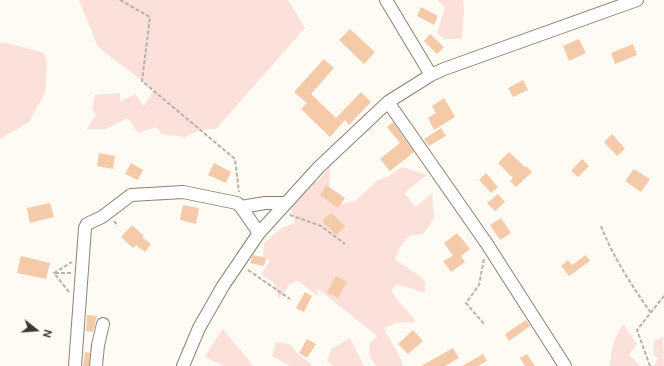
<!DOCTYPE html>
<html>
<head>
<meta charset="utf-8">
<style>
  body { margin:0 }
  #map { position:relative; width:664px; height:366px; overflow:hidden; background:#fefbf4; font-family:Ubuntu,sans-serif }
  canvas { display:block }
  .north { position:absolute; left:16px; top:310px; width:40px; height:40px; -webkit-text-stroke:3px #fff; paint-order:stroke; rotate:107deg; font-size:11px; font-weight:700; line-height:16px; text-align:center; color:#3c3932 }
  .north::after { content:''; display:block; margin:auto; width:14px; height:18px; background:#3c3932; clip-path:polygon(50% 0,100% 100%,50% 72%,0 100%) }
</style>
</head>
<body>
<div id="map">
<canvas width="664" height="366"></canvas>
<div class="north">N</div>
</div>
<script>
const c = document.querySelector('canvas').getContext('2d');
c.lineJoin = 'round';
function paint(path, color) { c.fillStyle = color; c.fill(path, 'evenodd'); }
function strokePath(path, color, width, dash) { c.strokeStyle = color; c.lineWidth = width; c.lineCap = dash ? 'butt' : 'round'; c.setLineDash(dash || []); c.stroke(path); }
paint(new Path2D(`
  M79,0H288L305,28L216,129L200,130L185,137L162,134L156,127L138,133L128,118L106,129H87L96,114L92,109L95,95L120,93V102L135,94L144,106L154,90L98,47Z
  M437,0H463L464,8L462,39H445L437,33L445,7Z
  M0,42L19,46L44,53L47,64L45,93L29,122L0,139Z
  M330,166L329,201L342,204L355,201L377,181L391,175L402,167L427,175L404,193L416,207L432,193L434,218L423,234L409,236L400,247L395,259C405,267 416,272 425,281V293L397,284L391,290C397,302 408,310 416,322L395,323L384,328C390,342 399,351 403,366H376L369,355L370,343L377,336L317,288L318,296L298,281L290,284L279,299L274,282L261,275L270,261L263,258L264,243L282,228L295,223L292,211L287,197L301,179L317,182Z
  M623,324L637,344L629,355L640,366H610C611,349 614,338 623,324Z
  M223,329L253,366H224L205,357L217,337Z
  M663,337L664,366H654L658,358L653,355L654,341Z
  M350,338L364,366H334L327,361L331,349Z
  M276,342L290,344L299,355L311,364V366H290L272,356Z`), '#fbe1d9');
paint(new Path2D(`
  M421,7L438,16L434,25L417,16Z
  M350,29L375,52L364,64L339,40Z
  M430,34L444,47L437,54L424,41Z
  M579,39L586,53L569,61L563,46Z
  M633,44L637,55L615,64L611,53Z
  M324,59L334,68L311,94L336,118L361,92L371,102L349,125L345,120L330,137L301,109L307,103L294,92Z
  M523,80L528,90L513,97L508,88Z
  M444,98L455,117L434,130L428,118L436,113L432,106Z
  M393,122L414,152L390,171L380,159L400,143L387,127Z
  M441,128L446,136L429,146L424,139Z
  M612,134L625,149L617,156L604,142Z
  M509,152L525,167L526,166L532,172L516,187L510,181L513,178L498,163Z
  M99,153L115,156L113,169L97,166Z
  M582,159L589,166L578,177L571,171Z
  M131,163L143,170L138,180L125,174Z
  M214,163L231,172L226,183L208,175Z
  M634,169L650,179L641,192L625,181Z
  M486,173L498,187L491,193L479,180Z
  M326,185L345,198L338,208L320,195Z
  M498,194L505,202L495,211L487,203Z
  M50,203L54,217L30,223L27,208Z
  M183,205L199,208L196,224L180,220Z
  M331,213L345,226L336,235L322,221Z
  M501,218L511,233L500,240L490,225Z
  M132,225L144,236L142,237L151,244L145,252L136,245L133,248L121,237Z
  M457,233L470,249L461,256L465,262L451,272L443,261L453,256L444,243Z
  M253,255L266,258L264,266L250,263Z
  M586,255L590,261L569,276L561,266L568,260L572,265Z
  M21,256L50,263L46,279L17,273Z
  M336,276L347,282L338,298L327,292Z
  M305,292L312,296L304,312L296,308Z
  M87,315L97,316L93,332L86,331Z
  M526,320L530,326L509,341L505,334Z
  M413,330L423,341L408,354L398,344Z
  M307,339L316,344L307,358L299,353Z
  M453,348L459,358L445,366H421Z
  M85,352L90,353L89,366H83Z
  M483,354L487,361L478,366H462Z
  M527,354L535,366H525L520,358Z`), '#f5caa9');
const minor = new Path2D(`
  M386,0L431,75
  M388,102L487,244L565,366
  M241,207L265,203H286
  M75,366L85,228L87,224L102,217L131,195L183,192L237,203L241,207L259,233
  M96,366L98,345L103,324
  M183,366L199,328L223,286L259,233L319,167L388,102L431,75L444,69L637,0`);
strokePath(minor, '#8a8274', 14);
strokePath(new Path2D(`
  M120,0L150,17L142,81L235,159L239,192
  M290,215L321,226L345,244
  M114,221L118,226
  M601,226C613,257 632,286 651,313
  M484,259L479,285L466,303L484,324
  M248,270L290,299
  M55,273H71
  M69,292L54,273L72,262
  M650,366L637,330L664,296`), '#b5b2ab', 2, [4, 2]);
strokePath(minor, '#fff', 12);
</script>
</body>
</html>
